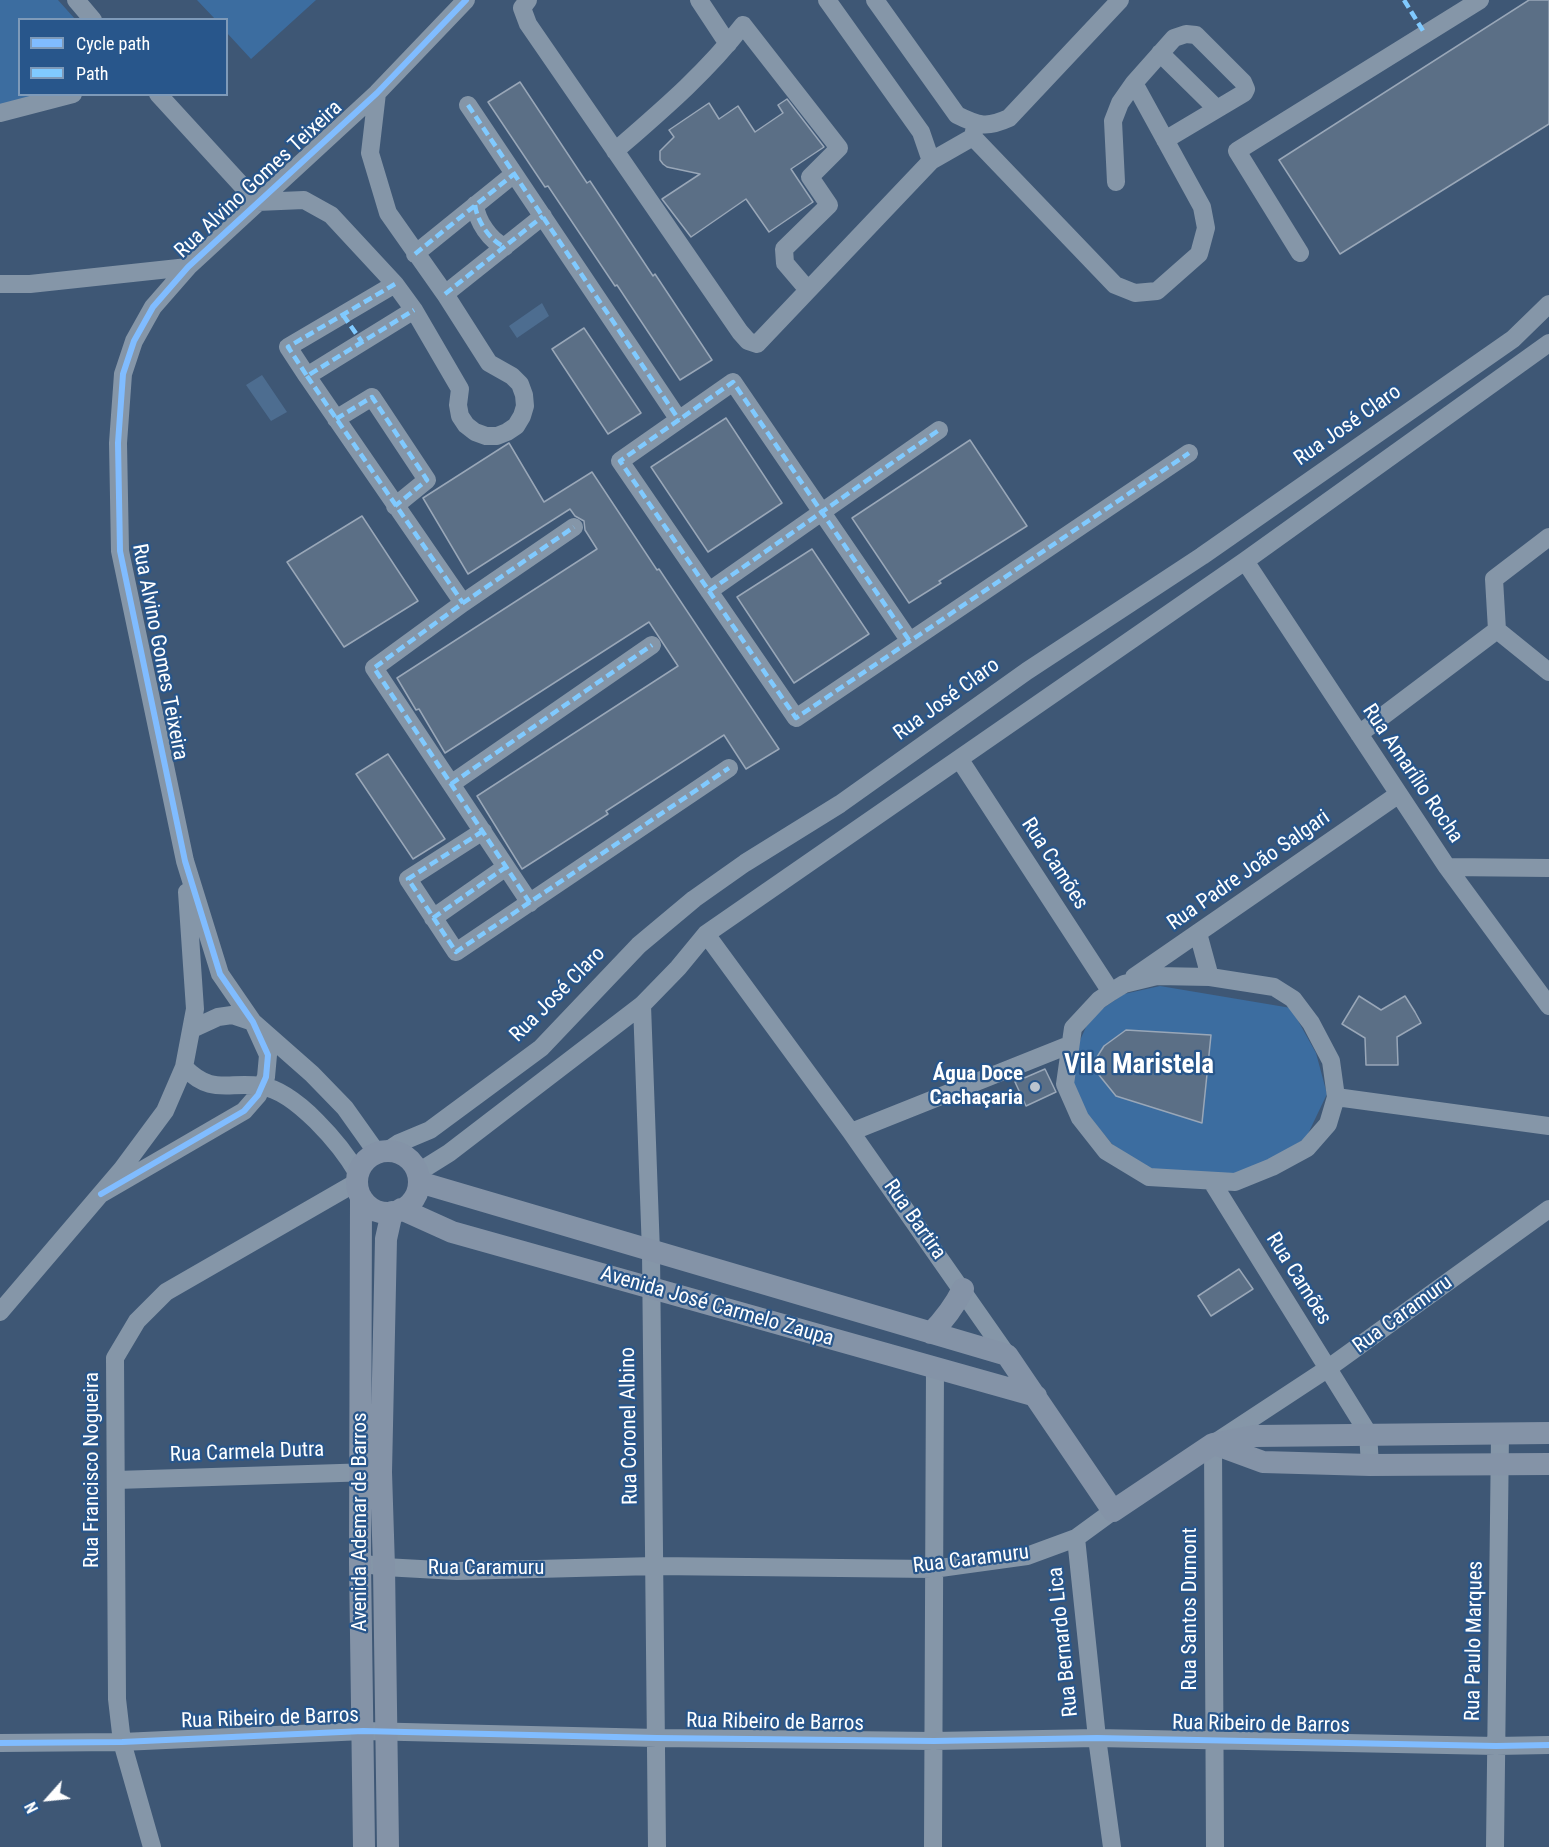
<!DOCTYPE html>
<html>
<head>
<meta charset="utf-8">
<style>
  body { margin:0 }
  #map { position:relative; width:1549px; height:1847px; overflow:hidden; background:#3e5775; font-family:"Roboto Condensed",sans-serif }
  canvas { display:block }
  .legend { position:absolute; left:18px; top:18px; width:210px; height:78px; box-sizing:border-box; background:#28568b; border:2px solid #7e9ab9; margin:0; padding:8px 10px; list-style:none; font-size:18px; color:#fff }
  .legend li { display:flex; align-items:center; gap:12px; height:30px }
  .legend b { width:30px; border:2px solid #7e9ab9 }
  .north { position:absolute; left:18px; top:1769px; width:60px; height:60px; -webkit-text-stroke:4px #28568b; paint-order:stroke; rotate:243deg; font-size:16px; font-weight:700; line-height:24px; text-align:center; color:#fff }
  .north::after { content:''; display:block; margin:auto; width:21px; height:27px; background:#fff; clip-path:polygon(50% 0,100% 100%,50% 72%,0 100%) }
</style>
</head>
<body>
<div id="map">
<canvas width="1549" height="1847"></canvas>
<ul class="legend">
<li><b style="height:8px;background:#80bcff"></b>Cycle path</li>
<li><b style="height:8px;background:#80caff"></b>Path</li>
</ul>
<div class="north">N</div>
</div>
<script>
const c = document.querySelector('canvas').getContext('2d');
c.lineJoin = 'round';
function paint(path, color) { c.fillStyle = color; c.fill(path, 'evenodd'); }
function strokePath(path, color, width, dash) { c.strokeStyle = color; c.lineWidth = width; c.lineCap = dash ? 'butt' : 'round'; c.setLineDash(dash || []); c.stroke(path); }
function write(font, color, halo, rows, align = 'center') {
  c.font = font + ' "Roboto Condensed",sans-serif'; c.lineWidth = 4.5; c.setLineDash([]); c.textBaseline = 'middle'; c.strokeStyle = halo; c.fillStyle = color; for (const [text, x, y, turn = 0] of rows) {
    c.save(); c.translate(x, y); c.rotate((+turn || 0) * Math.PI / 180); c.textAlign = isNaN(turn) ? turn : align; if (halo) c.strokeText(text, 0, 0); c.fillText(text, 0, 0); c.restore();
  }
}
paint(new Path2D(`
  M0,0H58L75,19L20,20V94L53,95L0,105Z
  M197,0H316L251,59L227,33L226,20L215,19Z
  M1160,986L1291,1008L1316,1053L1327,1094L1306,1138L1268,1162L1234,1175L1152,1171L1113,1145L1087,1114L1072,1080L1077,1047L1086,1027L1099,1011L1124,994Z`), '#3c6da0');
paint(new Path2D(`
  M542,303L549,316L517,338L509,326Z
  M262,375L287,412L271,421L246,385Z`), '#4d6d90');
const building = new Path2D(`
  M1529,0H1549V124L1340,254L1279,160Z
  M520,82L587,183L590,181L653,276L655,274L712,360L680,380L617,285L615,286L548,186L545,187L488,102Z
  M787,99L824,147L791,169L813,202L769,232L746,199L691,237L662,199L700,174L667,167L663,164L660,160V151L674,137L669,130L709,103L719,119L738,106L755,132L783,113L778,105Z
  M584,328L641,413L608,434L552,349Z
  M726,418L782,503L708,552L651,467Z
  M970,440L1027,526L939,581L941,583L909,603L852,518Z
  M509,443L544,502L592,472L657,570L659,569L779,749L746,769L724,735L606,811L608,814L522,869L477,796L678,666L649,622L445,753L419,709L416,710L397,678L597,549L585,530L584,521L575,516L570,509L468,574L423,498Z
  M362,516L418,601L344,647L287,562Z
  M812,549L869,634L794,683L737,597Z
  M388,754L445,839L413,859L356,774Z
  M1359,996L1381,1010L1405,996L1415,1012L1421,1023L1397,1037L1398,1065H1366L1365,1038L1342,1024Z
  M1126,1030L1211,1035L1202,1123L1116,1096L1099,1075L1097,1057L1104,1046Z
  M1045,1069L1056,1092L1026,1106L1015,1082Z
  M1239,1269L1253,1289L1211,1316L1198,1296Z`);
paint(building, '#5b6f86');
strokePath(building, '#99a7b8', 1.5);
strokePath(new Path2D(`
  M76,0L93,20
  M528,0L522,8L528,24L740,332L748,341L757,344L931,161L921,132L827,0
  M699,0L728,44
  M875,0L957,115C979,126 987,128 1009,118L1120,0
  M1160,53L1217,109
  M158,94L257,202
  M468,105L679,420
  M0,113L73,94
  M973,137L1115,285L1135,293L1157,291L1199,254L1206,228L1202,207L1134,83
  M615,151C661,111 706,73 743,25L839,148L810,177L829,205L784,249L785,263L808,290
  M931,161L973,137L975,126
  M1116,182L1113,121L1120,103L1134,83L1174,38L1186,34L1196,35L1243,82L1246,89L1244,93L1165,140
  M257,202L304,200L331,215L395,284L414,310L460,389L458,405L460,416L466,425L475,432L486,436H497L507,432L516,426L522,416L525,406L524,395L520,384L512,376L489,363L445,294L388,213L370,153L377,93
  M475,205C477,221 490,241 505,247
  M1300,253L1237,151L1480,0
  M415,254L514,174
  M0,284H30L188,267
  M395,284L288,347L307,376L414,310
  M445,294L543,216
  M307,376L463,603
  M336,419L372,397L427,480L395,506
  M1245,561L1447,867L1549,1006
  M709,591L939,430
  M1497,630L1549,672
  M909,640L733,382L620,461L796,718L1189,453
  M1359,734L1497,630L1494,579L1549,537
  M960,760L1111,992
  M451,784L652,645
  M483,831L408,879L456,952L729,768
  M1447,867L1549,868
  M530,903L374,668L463,603L574,527
  M433,918L506,867
  M1198,933L1210,977
  M706,934L851,1132L1007,1355
  M1157,976L1210,977L1274,987L1293,999L1311,1023L1331,1061L1336,1097L1328,1124L1307,1148L1272,1167L1235,1182L1149,1177L1106,1151L1080,1118L1065,1084L1073,1028L1099,1000L1111,992L1124,984Z
  M1134,977L1399,794
  M642,1005L651,1252L657,1847
  M192,1029L218,1017L232,1015L253,1022L312,1074L345,1108L377,1153
  M184,1067C212,1096 228,1081 261,1086C296,1091 341,1145 358,1174
  M1336,1097L1549,1126
  M851,1132L1069,1045
  M387,1151L399,1143L430,1130L541,1048L639,945L694,899L745,863L840,804L1027,671L1202,556L1513,339L1549,304
  M417,1173L449,1153L642,1005L678,968L706,934L1245,561L1549,343
  M1212,1182L1368,1433L1370,1465
  M101,1194L244,1111L258,1095L266,1077L268,1055L253,1022L220,974L185,861L120,551L118,443L123,374L134,341L153,307L188,267L377,93L466,0
  M0,1312L122,1169L165,1111L184,1067L195,1009L187,892
  M116,1480L372,1472
  M1076,1538L1097,1738L1112,1847
  M360,1563L384,1567L457,1571L655,1566L933,1569L1027,1556L1076,1538L1113,1511
  M0,1743L122,1742L363,1731L657,1738L934,1741L1097,1738L1496,1746L1549,1745
  M152,1847L122,1742L117,1699L115,1358L137,1321L166,1292L357,1182
  M933,1847L935,1367
  M1215,1847L1213,1444L1327,1369L1549,1209
  M1495,1847L1500,1435`), '#8596a8', 18);
strokePath(new Path2D(`
  M357 1182a31 31 0 1 1 62 0a31 31 0 1 1-62 0Z
  M419,1182L1007,1355L1113,1511L1213,1444L1254,1436L1549,1433
  M361,1197L360,1563L364,1847
  M401,1209L452,1232L1036,1396
  M931,1333C945,1319 954,1307 963,1289
  M1214,1444L1263,1462L1370,1465L1549,1464
  M388,1847L384,1567L381,1472L386,1239L392,1212`), '#8493a7', 22);
strokePath(new Path2D(`
  M1404,0L1425,34
  M468,105L679,420
  M475,205C477,221 490,241 505,247
  M415,254L514,174
  M395,284L288,347L307,376L414,310
  M445,294L543,216
  M343,315L362,342
  M307,376L463,603
  M336,419L372,397L427,480L395,506
  M709,591L939,430
  M909,640L733,382L620,461L796,718L1189,453
  M451,784L652,645
  M483,831L408,879L456,952L729,768
  M530,903L374,668L463,603L574,527
  M433,918L506,867`), '#80caff', 4.5, [9, 4.5]);
strokePath(new Path2D(`
  M101,1194L244,1111L258,1095L266,1077L268,1055L253,1022L220,974L185,861L120,551L118,443L123,374L134,341L153,307L188,267L377,93L466,0
  M0,1743L122,1742L363,1731L657,1738L934,1741L1097,1738L1496,1746L1549,1745`), '#80bcff', 6);
for (const [x, y, r, color] of [
  [1035,1087,6,"#bbc4cf"]
]) { const dot = new Path2D(); dot.arc(x, y, r, 0, 2 * Math.PI); c.fillStyle = color; c.fill(dot); strokePath(dot, '#28568b', 2); }
write('21px', '#fff', '#28568b', [
  ["Rua Alvino Gomes Teixeira",259,180,-43],
  ["Rua José Claro",1348,426,-35],
  ["Rua Alvino Gomes Teixeira",159,652,79],
  ["Rua José Claro",947,700,-36],
  ["Rua Amarílio Rocha",1412,774,56],
  ["Rua Camões",1054,864,57],
  ["Rua Padre João Salgari",1249,871,-35],
  ["Rua José Claro",558,995,-45],
  ["Rua Bartira",914,1220,55],
  ["Rua Camões",1298,1279,58],
  ["Avenida José Carmelo Zaupa",717,1307,16],
  ["Rua Caramuru",1403,1315,-36],
  ["Rua Coronel Albino",630,1426,-91],
  ["Rua Carmela Dutra",247,1453,-2],
  ["Rua Francisco Nogueira",93,1470,-90],
  ["Avenida Ademar de Barros",361,1522,-90],
  ["Rua Caramuru",971,1560,-7],
  ["Rua Caramuru",486,1569],
  ["Rua Santos Dumont",1191,1609,-90],
  ["Rua Paulo Marques",1475,1641,-89],
  ["Rua Bernardo Lica",1064,1642,-96],
  ["Rua Ribeiro de Barros",270,1719,-2],
  ["Rua Ribeiro de Barros",775,1723,1],
  ["Rua Ribeiro de Barros",1261,1725,1]
]);
write('bold 21px', '#fff', '#28568b', [
  ["Água Doce",1023,1075],
  ["Cachaçaria",1023,1099]
], 'right');
write('bold 27px', '#fff', '#28568b', [
  ["Vila Maristela",1139,1066]
]);
</script>
</body>
</html>
